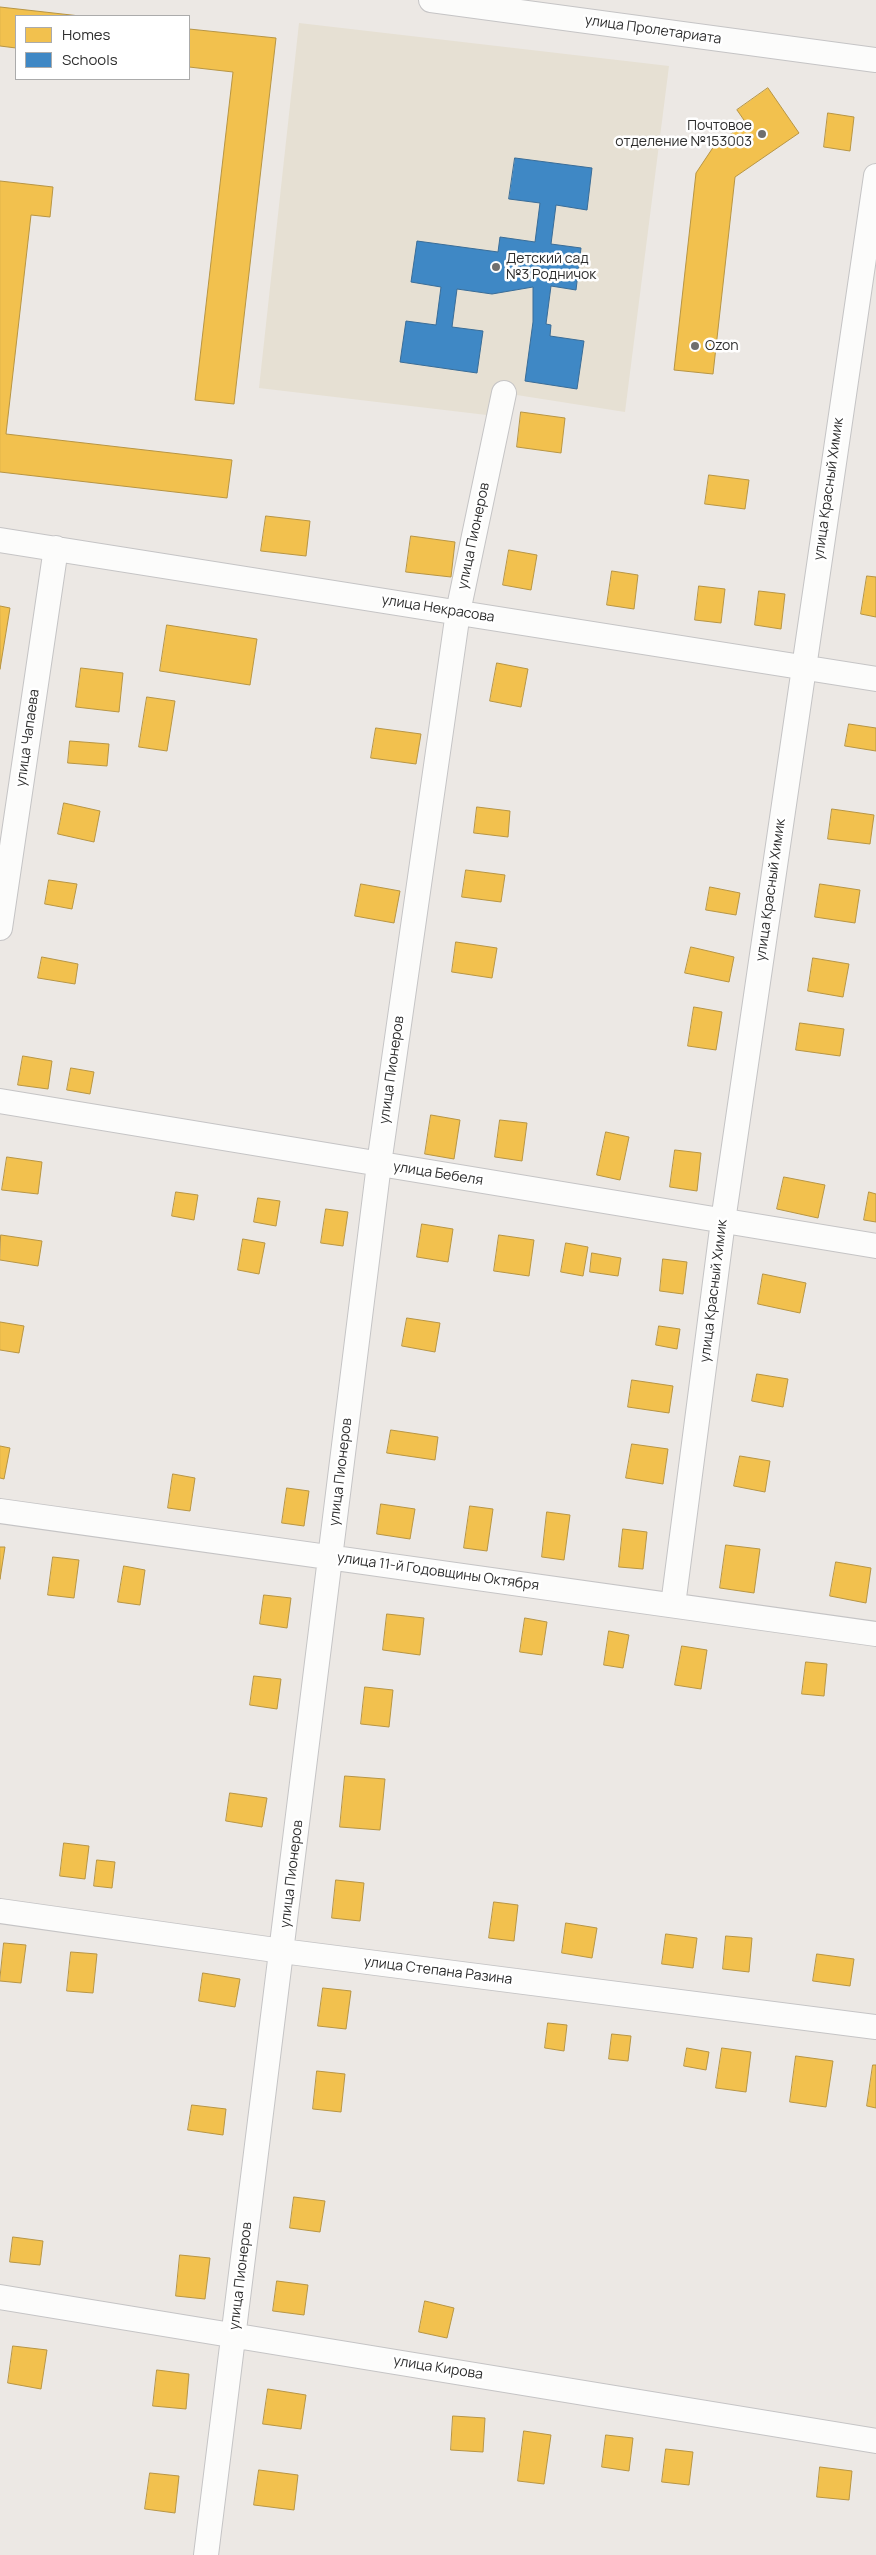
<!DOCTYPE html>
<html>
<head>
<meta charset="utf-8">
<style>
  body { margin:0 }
  #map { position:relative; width:876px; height:2555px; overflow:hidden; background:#ece8e4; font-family:Manrope,sans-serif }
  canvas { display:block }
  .legend { position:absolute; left:15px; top:15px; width:175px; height:65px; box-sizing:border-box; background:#fff; border:1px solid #ababab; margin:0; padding:6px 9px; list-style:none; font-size:15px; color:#2e2e2e }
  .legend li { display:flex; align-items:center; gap:10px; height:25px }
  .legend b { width:25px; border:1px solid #ababab }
</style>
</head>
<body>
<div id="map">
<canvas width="876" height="2555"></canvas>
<ul class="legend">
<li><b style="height:14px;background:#f2c14e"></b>Homes</li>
<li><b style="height:14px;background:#3f88c5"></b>Schools</li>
</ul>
</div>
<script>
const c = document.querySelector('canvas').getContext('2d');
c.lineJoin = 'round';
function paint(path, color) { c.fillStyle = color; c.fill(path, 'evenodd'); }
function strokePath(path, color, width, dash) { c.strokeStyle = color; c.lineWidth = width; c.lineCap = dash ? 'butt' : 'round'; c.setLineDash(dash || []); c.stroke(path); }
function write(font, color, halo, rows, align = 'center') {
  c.font = font + ' Manrope,sans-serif'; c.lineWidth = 5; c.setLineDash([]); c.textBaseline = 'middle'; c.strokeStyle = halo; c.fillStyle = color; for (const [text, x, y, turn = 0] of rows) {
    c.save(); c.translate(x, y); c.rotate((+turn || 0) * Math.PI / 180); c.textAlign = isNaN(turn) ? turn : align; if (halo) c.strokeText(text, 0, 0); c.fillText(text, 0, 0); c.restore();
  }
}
paint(new Path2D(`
  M299,23L669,66L625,412L504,393L495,416L259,388Z`), '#e6e0d3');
const homes = new Path2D(`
  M0,7L80,16H16V48L0,46Z
  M189,29L276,38L234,404L195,400L233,72L189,67Z
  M768,88L799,133L735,177L713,374L674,370L696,173L714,146L746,123L737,110Z
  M828,113L854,117L850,151L824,147Z
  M0,181L53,187L50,217L31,215L6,434L232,460L227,498L0,472Z
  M521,412L565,418L561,453L517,447Z
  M709,475L749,480L745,509L705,504Z
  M266,516L310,521L306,556L261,551Z
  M411,536L455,542L451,577L406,572Z
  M509,550L537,555L531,590L503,585Z
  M612,571L638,575L634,609L607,605Z
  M867,576L876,577V617L861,614Z
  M699,586L725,589L721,623L695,620Z
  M759,591L785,594L781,629L755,625Z
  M0,606L10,608L0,669Z
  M167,625L257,639L250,685L160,671Z
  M497,663L528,669L521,707L490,701Z
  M81,668L123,673L119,712L76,707Z
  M147,697L175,701L167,751L139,747Z
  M849,724L876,728V751L845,746Z
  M376,728L421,734L416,764L371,758Z
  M70,741L109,744L107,766L68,763Z
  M64,803L100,811L94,842L58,834Z
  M477,807L510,811L508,837L474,833Z
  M832,809L874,815L870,844L828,839Z
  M466,870L505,875L501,902L462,897Z
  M49,880L77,884L72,909L45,904Z
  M361,884L400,891L394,923L355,916Z
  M820,884L860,890L855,923L815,917Z
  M710,887L740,893L736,915L706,910Z
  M456,942L497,948L492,978L452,972Z
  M691,947L734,957L729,982L685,973Z
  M42,957L78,964L75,984L38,978Z
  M813,958L849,964L843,997L808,991Z
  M694,1007L722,1012L716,1050L688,1046Z
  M800,1023L844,1029L840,1056L796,1050Z
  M23,1056L52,1061L48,1089L18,1085Z
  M71,1068L94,1072L90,1094L67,1090Z
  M431,1115L460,1120L454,1159L425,1154Z
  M500,1120L527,1123L522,1161L495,1157Z
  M606,1132L629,1137L620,1180L597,1175Z
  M675,1150L701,1153L697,1191L670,1187Z
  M7,1157L42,1162L38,1194L2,1190Z
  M784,1177L825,1185L818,1218L777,1209Z
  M176,1192L198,1195L194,1220L172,1216Z
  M869,1192L876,1194V1222L864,1220Z
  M258,1198L280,1201L276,1226L254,1222Z
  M326,1209L348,1212L343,1246L321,1243Z
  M422,1224L453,1229L448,1262L417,1257Z
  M1,1235L42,1241L38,1266L0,1260Z
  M499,1235L534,1240L529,1276L494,1271Z
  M243,1239L265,1243L259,1274L238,1270Z
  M566,1243L588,1247L583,1276L561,1272Z
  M592,1253L621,1258L618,1276L590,1272Z
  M663,1259L687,1262L683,1294L660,1291Z
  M763,1274L806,1283L800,1313L758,1304Z
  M407,1318L440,1323L435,1352L402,1346Z
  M0,1322L24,1326L19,1353L0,1350Z
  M659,1326L680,1329L677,1349L656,1345Z
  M757,1374L788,1379L783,1407L752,1401Z
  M632,1380L673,1386L669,1413L628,1407Z
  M391,1430L438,1437L435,1460L387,1453Z
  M632,1444L668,1449L663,1484L626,1478Z
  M0,1446L10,1448L4,1479L0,1478Z
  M740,1456L770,1461L765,1492L734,1486Z
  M173,1474L195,1478L190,1511L168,1508Z
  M287,1488L309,1491L304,1526L282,1523Z
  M381,1504L415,1509L410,1539L377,1534Z
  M470,1506L493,1509L487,1551L464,1548Z
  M547,1512L570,1515L564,1560L542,1557Z
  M623,1529L647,1532L643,1569L619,1567Z
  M726,1545L760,1549L754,1593L720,1588Z
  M0,1547H5L0,1579Z
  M53,1557L79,1560L74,1598L48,1595Z
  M836,1562L871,1568L866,1603L830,1596Z
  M124,1566L145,1570L140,1605L118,1602Z
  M264,1595L291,1598L287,1628L260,1624Z
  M387,1614L424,1618L420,1655L383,1650Z
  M525,1618L547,1622L542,1655L520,1652Z
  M609,1631L629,1635L623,1668L604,1665Z
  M682,1646L707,1650L701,1689L675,1685Z
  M806,1662L827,1664L824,1696L802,1694Z
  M254,1676L281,1679L277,1709L250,1705Z
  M365,1687L393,1690L389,1727L361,1724Z
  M345,1776L385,1779L380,1830L340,1827Z
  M230,1793L267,1798L262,1827L226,1821Z
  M64,1843L89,1846L85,1879L60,1876Z
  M97,1860L115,1862L112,1888L94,1886Z
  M336,1880L364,1883L360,1921L332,1918Z
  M494,1902L518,1905L514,1941L489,1938Z
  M566,1923L597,1928L592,1958L562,1953Z
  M666,1934L697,1938L693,1968L662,1964Z
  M726,1936L752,1938L749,1972L723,1969Z
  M4,1943L26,1945L21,1983L0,1981Z
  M71,1952L97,1954L93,1993L67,1991Z
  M817,1954L854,1959L850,1986L813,1981Z
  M203,1973L240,1979L235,2007L199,2001Z
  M323,1988L351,1991L346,2029L318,2026Z
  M548,2023L567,2025L564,2051L545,2048Z
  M612,2034L631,2036L628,2061L609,2059Z
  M687,2048L709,2052L706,2070L684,2066Z
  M722,2048L751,2052L746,2092L716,2088Z
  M796,2056L833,2061L826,2107L790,2102Z
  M873,2065H876V2108L867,2106Z
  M317,2071L345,2074L341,2112L313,2109Z
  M192,2105L226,2109L223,2135L188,2130Z
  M294,2197L325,2201L320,2232L290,2228Z
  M13,2237L43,2241L40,2265L10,2262Z
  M180,2255L210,2258L205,2299L176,2296Z
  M277,2281L308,2285L304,2315L273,2311Z
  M425,2301L454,2308L447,2338L419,2332Z
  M13,2346L47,2350L41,2389L8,2383Z
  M157,2370L189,2374L186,2409L153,2406Z
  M268,2389L306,2395L301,2429L263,2424Z
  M453,2416L485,2418L483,2452L451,2450Z
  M524,2431L551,2435L544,2484L518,2481Z
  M606,2435L633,2438L629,2471L602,2467Z
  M666,2449L693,2452L689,2485L662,2482Z
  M820,2467L852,2471L849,2500L817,2497Z
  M259,2470L298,2475L294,2510L254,2505Z
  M150,2473L179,2476L175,2513L145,2509Z`);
paint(homes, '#f2c14e');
strokePath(homes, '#b79544', 1);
const schools = new Path2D(`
  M515,158L592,168L587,210L556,205L551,244L581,248L576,290L551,286L546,324L551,325L550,336L584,341L577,389L525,381L533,322V287L492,294L457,289L452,327L483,331L477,373L400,362L406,321L436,325L441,287L411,282L417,241L498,252L500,237L535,242L540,203L509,199Z`);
paint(schools, '#3f88c5');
strokePath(schools, '#3a6d98', 1);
const minor = new Path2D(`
  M431,0L876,60
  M0,540L876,679
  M0,928L56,548
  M0,1101L876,1246
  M0,1511L876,1634
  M673,1605L723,1221L876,176
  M0,1911L282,1951L876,2027
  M0,2297L876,2441
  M206,2555L379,1164L458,612L504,393`);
strokePath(minor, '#c5c4c5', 26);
strokePath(minor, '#fcfcfb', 24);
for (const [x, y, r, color] of [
  [762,134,5,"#706f6e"],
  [496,267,5,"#706f6e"],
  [695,346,5,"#706f6e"]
]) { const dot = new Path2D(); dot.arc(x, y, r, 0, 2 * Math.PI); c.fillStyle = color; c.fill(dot); strokePath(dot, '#fff', 2); }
write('14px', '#2e2e2e', '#fff', [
  ["улица Пролетариата",653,30,8],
  ["улица Красный Химик",829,489,-82],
  ["улица Пионеров",474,536,-78],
  ["улица Некрасова",438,609,9],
  ["улица Чапаева",28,738,-82],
  ["улица Красный Химик",771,890,-82],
  ["улица Пионеров",392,1070,-82],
  ["улица Бебеля",438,1174,9],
  ["улица Красный Химик",714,1291,-83],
  ["улица Пионеров",341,1472,-83],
  ["улица 11-й Годовщины Октября",438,1572,8],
  ["улица Пионеров",292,1874,-83],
  ["улица Степана Разина",438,1971,7],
  ["улица Пионеров",241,2276,-83],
  ["улица Кирова",438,2368,9]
]);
write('14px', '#2e2e2e', '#fff', [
  ["Почтовое",752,126,"right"],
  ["отделение №153003",752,142,"right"],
  ["Детский сад",506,259],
  ["№3 Родничок",506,275],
  ["Ozon",705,346]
], 'left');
</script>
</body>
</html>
